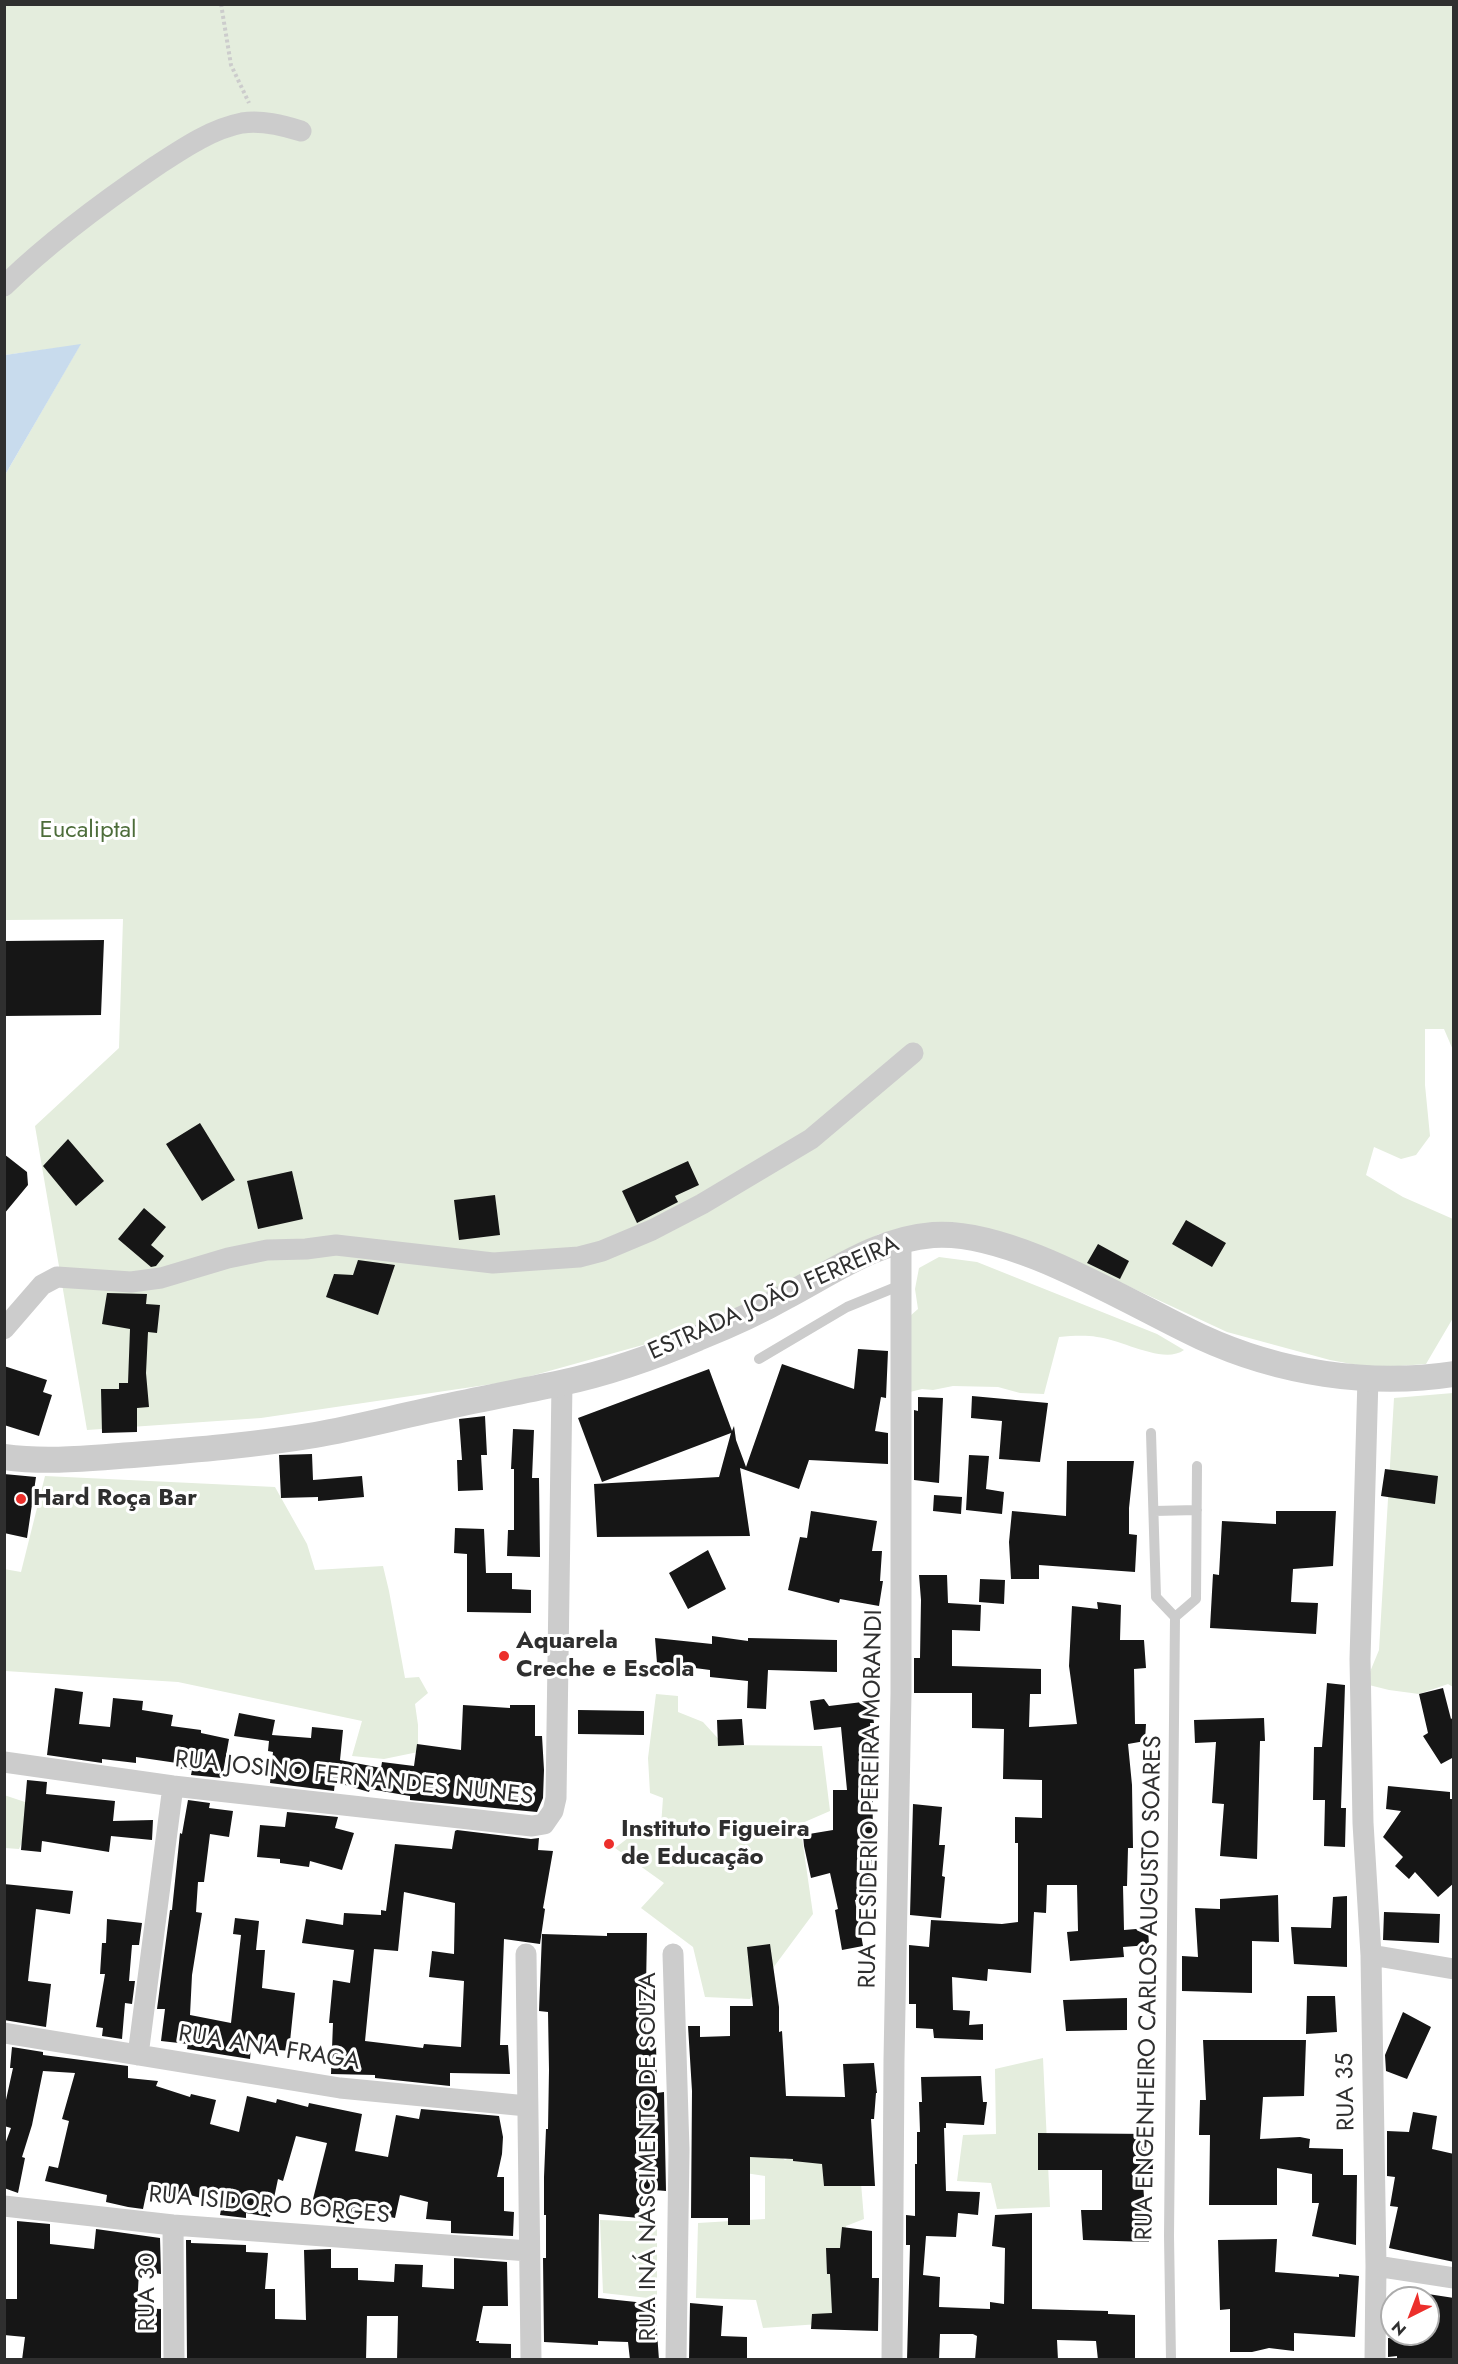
<!DOCTYPE html>
<html>
<head>
<meta charset="utf-8">
<style>
  body { margin:0 }
  #map { position:relative; width:1458px; height:2364px; overflow:hidden; background:#fff; font-family:Jost,sans-serif }
  canvas { display:block }
  .frame { position:absolute; inset:0; border:6px solid #2f2f2f; pointer-events:none }
  .north { position:absolute; left:1380px; top:2286px; width:60px; height:60px; box-sizing:border-box; background:#fff; border:2px solid #acacac; border-radius:50%; rotate:222deg; font-size:16px; font-weight:700; line-height:24px; text-align:center; color:#2f2f2f }
  .north::after { content:''; display:block; margin:auto; width:21px; height:27px; background:#ec2f2b; clip-path:polygon(50% 0,100% 100%,50% 72%,0 100%) }
</style>
</head>
<body>
<div id="map">
<canvas width="1458" height="2364"></canvas>
<div class="frame"></div>
<div class="north">N</div>
</div>
<script>
const c = document.querySelector('canvas').getContext('2d');
c.lineJoin = 'round';
function paint(path, color) { c.fillStyle = color; c.fill(path, 'evenodd'); }
function strokePath(path, color, width, dash) { c.strokeStyle = color; c.lineWidth = width; c.lineCap = dash ? 'butt' : 'round'; c.setLineDash(dash || []); c.stroke(path); }
function write(font, color, halo, rows, align = 'center') {
  c.font = font + ' Jost,sans-serif'; c.lineWidth = 6; c.setLineDash([]); c.textBaseline = 'middle'; c.strokeStyle = halo; c.fillStyle = color; for (const [text, x, y, turn = 0] of rows) {
    c.save(); c.translate(x, y); c.rotate((+turn || 0) * Math.PI / 180); c.textAlign = isNaN(turn) ? turn : align; if (halo) c.strokeText(text, 0, 0); c.fillText(text, 0, 0); c.restore();
  }
}
paint(new Path2D(`
  M5,5H1453V1050L1444,1029H1425V1085L1430,1136L1416,1155L1401,1159L1374,1147L1366,1175L1403,1197L1453,1219V1318L1426,1364L1373,1368L1330,1360L1227,1332L1100,1273L1013,1238L951,1222L910,1227L879,1234L794,1283L686,1333L513,1381L261,1418L87,1430L35,1126L119,1048L123,919L5,920V475L80,345L5,355Z
  M939,1257L977,1262L1157,1334L1184,1350C1163,1365 1121,1339 1097,1337C1085,1335 1072,1336 1059,1337L1044,1394L1020,1393L998,1387L953,1386L933,1390L922,1389L910,1392V1316L918,1309L915,1289L919,1268Z
  M1453,1393V1687L1448,1684L1419,1694L1389,1690L1365,1684L1379,1650L1394,1398Z
  M45,1476L275,1487L307,1544L315,1570L383,1566L389,1591L405,1678L419,1677L428,1693L415,1704L418,1725V1752L384,1759L352,1756L362,1721L178,1682L5,1671L4,1569L21,1572Z
  M656,1694L678,1696V1712L703,1722L724,1745L822,1746L830,1811L800,1824L813,1914L750,1999L705,1997L693,1947L641,1908L664,1883L615,1848L640,1829L661,1826L663,1798L650,1793L648,1758Z
  M4,1795L37,1806L19,1849L5,1848Z
  M1043,2058L1050,2207L997,2209L991,2183L957,2181L963,2135L996,2134L995,2069Z
  M766,2144L785,2160L809,2150L859,2159L864,2219L846,2226L844,2272L833,2323L763,2328L756,2300L696,2298L698,2223L765,2219V2176L719,2169Z
  M600,2220L657,2222V2299L603,2293Z`), '#e4eddd');
paint(new Path2D(`
  M81,344L5,475V355Z`), '#c8dbed');
paint(new Path2D(`
  M104,940L101,1015L4,1016V941Z
  M200,1123L235,1180L202,1201L166,1144Z
  M68,1139L104,1181L76,1206L43,1166Z
  M4,1154L27,1172L28,1185L4,1214Z
  M688,1161L699,1185L675,1196L678,1202L637,1223L622,1191Z
  M292,1171L303,1219L258,1229L247,1181Z
  M495,1195L500,1235L459,1240L454,1200Z
  M144,1208L166,1227L151,1245L164,1256L156,1266L151,1267L118,1239Z
  M1186,1220L1226,1243L1212,1267L1172,1244Z
  M1098,1244L1129,1261L1120,1279L1087,1263Z
  M358,1260L395,1265L378,1315L326,1297L334,1274L353,1275Z
  M107,1293L147,1294L146,1304L160,1305L157,1333L148,1332L146,1373L149,1407L137,1408V1432L102,1433L101,1389H119V1383H128L130,1329L102,1324Z
  M858,1349L888,1351L886,1398L881,1397L875,1431L888,1433V1464L809,1460L799,1489L740,1468L750,1536L597,1537L594,1484L719,1477L731,1433L602,1482L578,1418L709,1369L732,1431L734,1426L736,1440L746,1467L782,1364L854,1389Z
  M4,1366L47,1380L43,1392L52,1395L39,1436L4,1425Z
  M972,1396L1048,1403L1040,1462L999,1459L1002,1421L971,1418Z
  M918,1397L943,1398L939,1483L914,1480V1410L918,1411Z
  M485,1416L487,1455H481L483,1490L458,1491L457,1460H462L459,1419Z
  M513,1429L534,1430L532,1478H539L540,1557L507,1556L508,1530H514V1469H511Z
  M312,1454L313,1480L362,1476L364,1497L318,1501V1497L281,1498L279,1455Z
  M969,1455L989,1456L986,1489L1004,1492L1002,1514L966,1510Z
  M1067,1461H1134L1129,1508V1534L1137,1535L1135,1572L1039,1565V1579H1011L1009,1542L1012,1511L1066,1516Z
  M1385,1469L1438,1476L1435,1504L1381,1496Z
  M4,1474L36,1477L27,1538L4,1533Z
  M934,1495L962,1497L961,1514L933,1511Z
  M811,1511L877,1521L872,1551H882L880,1581H883L879,1606L840,1599L839,1603L788,1590L800,1537L807,1538Z
  M1276,1511H1336L1333,1566L1293,1569L1291,1602L1318,1603L1316,1634L1210,1628L1213,1574L1219,1575L1222,1521L1276,1524Z
  M455,1528L484,1529L486,1573H512V1589L531,1590V1613L467,1612V1554L454,1553Z
  M708,1550L726,1589L688,1609L669,1573Z
  M919,1575H947L948,1603L981,1605L980,1631L952,1630V1666L1041,1669V1694H1030L1029,1727L1077,1724L1069,1666L1072,1606L1098,1609L1097,1602L1121,1605L1120,1640H1144L1146,1668L1134,1669L1135,1724H1146L1145,1741L1128,1744L1132,1785L1133,1848H1128L1127,1886H1123L1124,1930L1148,1928L1149,1945L1123,1947L1124,1957L1070,1961L1067,1932L1078,1931L1077,1885H1047L1046,1913L1034,1912L1031,1973L988,1969L987,1981L952,1977L953,2010L970,2011L969,2025L983,2024V2040L934,2038L933,2029L916,2028V2004H909V1945L929,1947L931,1920L1002,1924L1018,1922V1843H1015V1817L1042,1818V1780L1003,1779L1004,1729L972,1728V1693H914V1658H920L921,1600Z
  M980,1579L1005,1580L1004,1604L979,1602Z
  M712,1636L748,1641V1638L837,1640V1672L768,1670L766,1709L747,1708L748,1681L710,1677V1670L657,1663L655,1638L712,1644Z
  M1327,1683L1345,1685L1341,1808H1346L1345,1847L1324,1846L1325,1800H1313L1314,1747H1322Z
  M55,1688L83,1692L79,1724L110,1727L113,1698L143,1701L142,1710L173,1715L171,1726L201,1730V1733L229,1739L222,1778L191,1775L192,1770L177,1768V1763L136,1757V1763L102,1759V1763L47,1755Z
  M1443,1688L1451,1719L1454,1717V1757L1441,1764L1423,1736L1428,1733L1419,1694Z
  M824,1699L829,1706L871,1701L874,1723H870L872,1753H869L873,1791L872,1878L861,1881L863,1899L855,1900L863,1946L842,1950L835,1910L838,1909L830,1873L811,1878L804,1846L803,1835L833,1830V1790H847L841,1727L814,1730L810,1701Z
  M463,1705L510,1708V1705H535V1736H542L544,1770L543,1798L537,1812L410,1800V1796L370,1789L369,1792L335,1782L334,1791L270,1783L273,1752L268,1751L269,1741L234,1736L239,1713L275,1720L272,1735L311,1738L312,1727L343,1730L340,1760L381,1768L382,1762L414,1766L417,1744L461,1750Z
  M578,1710L644,1711V1735L578,1734Z
  M1264,1718L1265,1741H1260L1257,1859L1220,1856L1224,1804L1212,1803L1216,1742L1195,1743L1194,1720Z
  M742,1719L744,1745L718,1746L717,1720Z
  M27,1780L47,1782L46,1794L115,1801L113,1821L153,1820L152,1840L111,1836L109,1852L42,1841L41,1852L21,1850Z
  M1388,1786L1450,1792V1799H1454V1883L1438,1897L1415,1872L1409,1879L1395,1866L1403,1857L1383,1837L1401,1811L1386,1809Z
  M188,1800L210,1803L209,1808L233,1811L229,1837L210,1834L204,1882H198L196,1912L202,1913L192,1975L190,2015L231,2023L241,1935L233,1934L235,1918L259,1921L256,1950H265L262,1988L295,1993L289,2051L251,2047L250,2059L187,2049L188,2044L161,2041L165,2009H157L170,1910H172L180,1833L182,1834Z
  M913,1804L942,1807L939,1845H945L942,1876L945,1877L941,1918L910,1915Z
  M287,1812L338,1817L335,1828L354,1833L342,1870L310,1861L309,1867L280,1863V1859L257,1857L260,1825L285,1827Z
  M457,1830L531,1839L539,1838L538,1850L553,1851L543,1908L545,1909L540,1944L504,1939L500,2045H508L510,2074L450,2073V2086L375,2078V2075L331,2074L333,2023H329L333,1980L350,1983L354,1950L302,1943L306,1919L343,1925L344,1913L381,1915V1910L386,1911L395,1844L452,1849L455,1831ZM404,1892L455,1903L454,1954L432,1951L429,1977L464,1981L461,2047L424,2044L423,2048L365,2041L374,1949L398,1951Z
  M4,1884L73,1891L70,1914L36,1909L28,1981L51,1984L46,2027L4,2020Z
  M1278,1895L1279,1942L1252,1941V1993L1182,1991V1956L1198,1957L1195,1908L1220,1909V1899Z
  M1347,1896V1967L1294,1964L1291,1927L1331,1928L1333,1897Z
  M1384,1912L1440,1914L1439,1943L1383,1940Z
  M107,1919L142,1923L139,1945H132L129,1981H135L132,2004L125,2003L122,2039L102,2036L103,2028L96,2027L105,1974H100L102,1943H106Z
  M607,1933H647L645,2042H656L657,2093L664,2092L666,2191L643,2189L638,2218L599,2214L598,2298L655,2304L659,2360H630L628,2342L598,2341V2345L544,2342L543,2258H546V2215H544V2177L546,2129H548L549,2070L548,2012L539,2011L542,1934L607,1936Z
  M770,1944L779,2007V2032L782,2031L786,2096L845,2097L843,2064L874,2063L877,2093H876L874,2119H871L875,2186H824L822,2164L793,2161V2159L750,2157V2225H728V2218H691L692,2091L688,2026H700V2037L730,2036V2006H753L747,1947Z
  M1307,1996H1335L1337,2032L1306,2034Z
  M1127,1998V2030L1066,2031L1063,2000Z
  M1403,2012L1431,2027L1407,2079L1386,2071L1385,2055Z
  M1203,2040H1306L1304,2096L1263,2097L1260,2139L1300,2137L1310,2139L1309,2148L1343,2149V2175H1357L1356,2245L1312,2236L1319,2203H1312V2174L1277,2168V2205H1209L1210,2135H1199L1200,2100H1206Z
  M12,2047L43,2052V2055L128,2066V2078L158,2081L156,2086L190,2097L191,2094L216,2100L210,2124L239,2132L247,2096L276,2103L277,2099L308,2107L309,2103L362,2114L355,2151L388,2157L396,2115L419,2119L421,2109L499,2116L503,2137L502,2154L497,2177H504V2211L514,2212L513,2236L451,2233V2221L426,2219L428,2202L400,2195L395,2218L356,2210L354,2224L336,2222L339,2212L312,2203L327,2143L296,2136L283,2181L278,2179L270,2217L246,2213V2218L220,2215L222,2204L190,2195L188,2202L147,2190L143,2209L128,2207L106,2202L107,2195L45,2181L49,2166L58,2168L69,2121L62,2119L75,2073L43,2071L32,2125L22,2157L25,2158L18,2193L4,2188V2147L11,2128L4,2126V2109L13,2068H10Z
  M981,2076L983,2102H987L984,2125L946,2123V2128H944L946,2191L980,2192L978,2215L958,2213L956,2237L926,2236L923,2275L940,2277L939,2307L990,2309V2302L1004,2304L1005,2248L992,2246L995,2215L1032,2213V2309L1108,2311V2314L1135,2315V2360H1098L1096,2341L1057,2340L1058,2360H975L977,2336L973,2334H940L939,2360H907L910,2245H906V2215L915,2216V2164H917V2132H920L919,2102H922L921,2077Z
  M1413,2112L1437,2116L1432,2149L1454,2154V2262L1389,2248L1398,2207L1390,2206L1395,2177L1387,2176V2131L1409,2132Z
  M1038,2133L1151,2134L1153,2170H1142L1145,2210H1149V2242L1083,2240L1081,2210H1102V2170H1038Z
  M17,2221L50,2224V2244L94,2249L96,2229L160,2238L161,2274L139,2271L137,2308L161,2309V2360H22L25,2337L4,2335V2299H17Z
  M842,2227L872,2231V2278H879L878,2331L811,2329L812,2314L832,2313L830,2274H827L826,2248H840Z
  M1277,2239L1275,2272L1339,2277V2274L1359,2276L1355,2337L1294,2333V2351L1269,2348L1252,2352H1230V2309L1220,2310L1218,2240Z
  M186,2240H191V2243L246,2245V2252L268,2253L265,2289H275V2319L306,2320L304,2250L331,2249V2268H358V2280L394,2282L395,2264L423,2265L422,2287L454,2289V2258L507,2262L508,2306H483L476,2341H479V2343L511,2344V2360H397L398,2316H367L366,2360H187Z
  M1428,2294L1454,2298V2360H1397V2356L1388,2357V2338L1428,2340Z
  M690,2303L723,2306L721,2336L747,2337V2360H689Z`), '#161616');
strokePath(new Path2D(`
  M221,4L231,65L249,103`), '#ccc', 4, [3, 3]);
strokePath(new Path2D(`
  M759,1359L847,1307L901,1285
  M1151,1433L1156,1597L1175,1617L1169,2236L1171,2360
  M1154,1511L1197,1510
  M1175,1617L1196,1599L1197,1466`), '#ccc', 10);
strokePath(new Path2D(`
  M4,286C50,241 103,202 156,166C182,149 211,129 242,123C262,120 282,125 301,131
  M4,1329L42,1285L57,1277L131,1282L161,1278L228,1258L267,1250L306,1249L336,1245L493,1263L579,1257L602,1251L652,1230L702,1204L811,1139L913,1053
  M1368,1378L1360,1659L1363,1823L1371,1955L1376,2266L1375,2360
  M4,1762L173,1786L532,1826L544,1824L553,1811L556,1798L562,1383
  M526,1954L531,2360
  M673,1954L679,2150L676,2360
  M1371,1955L1454,1969
  M4,2033L340,2088L527,2106
  M138,2055L173,1786
  M4,2206L173,2225L529,2251
  M173,2225L174,2360
  M1376,2266L1454,2278
  M892,2360L894,2059L901,1693V1239`), '#ccc', 21);
strokePath(new Path2D(`
  M4,1457C48,1463 90,1458 133,1455C194,1450 255,1445 315,1435C360,1427 404,1415 449,1406C486,1398 523,1391 561,1383C608,1373 654,1357 698,1338C728,1326 759,1312 787,1296C834,1271 879,1239 933,1235C1011,1229 1130,1304 1201,1337C1279,1373 1369,1387 1454,1374`), '#ccc', 26);
for (const [x, y, r, color] of [
  [21,1499,6,"#ec2f2b"],
  [504,1656,6,"#ec2f2b"],
  [609,1844,6,"#ec2f2b"]
]) { const dot = new Path2D(); dot.arc(x, y, r, 0, 2 * Math.PI); c.fillStyle = color; c.fill(dot); strokePath(dot, '#fff', 2); }
write('24px', '#4d6d3a', '#fff', [
  ["Eucaliptal",88,831]
]);
write('24px', '#2f2f2f', '#fff', [
  ["ESTRADA JOÃO FERREIRA",774,1299,-24],
  ["RUA JOSINO FERNANDES NUNES",354,1779,6],
  ["RUA DESIDERIO PEREIRA MORANDI",872,1799,-89],
  ["RUA ENGENHEIRO CARLOS AUGUSTO SOARES",1150,1988,-89],
  ["RUA ANA FRAGA",269,2049,9],
  ["RUA 35",1347,2092,-91],
  ["RUA INÁ NASCIMENTO DE SOUZA",649,2157,-90],
  ["RUA ISIDORO BORGES",269,2206,5],
  ["RUA 30",148,2292,-90]
]);
write('bold 24px', '#2f2f2f', '#fff', [
  ["Hard Roça Bar",33,1499],
  ["Aquarela",516,1642],
  ["Creche e Escola",516,1670],
  ["Instituto Figueira",621,1830],
  ["de Educação",621,1858]
], 'left');
</script>
</body>
</html>
